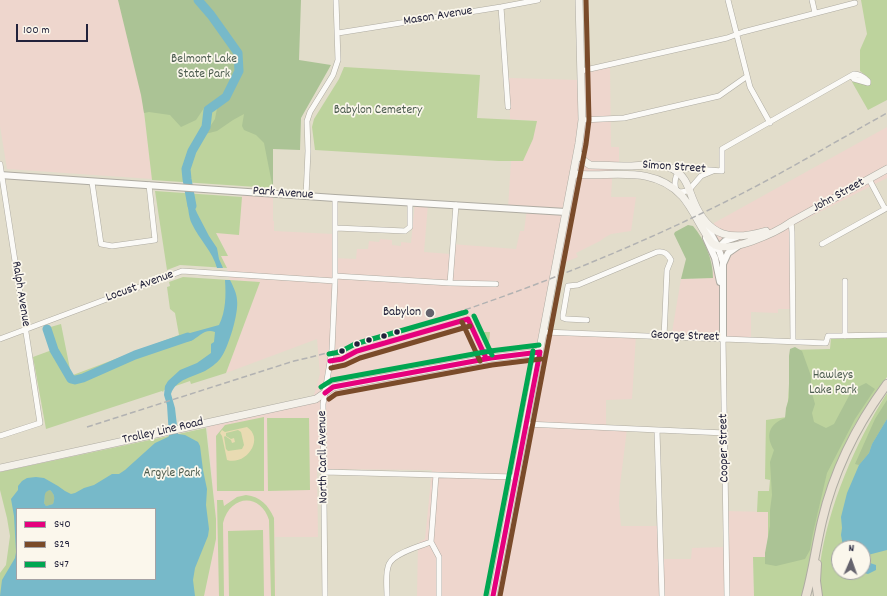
<!DOCTYPE html>
<html>
<head>
<meta charset="utf-8">
<style>
  body { margin:0 }
  #map { position:relative; width:887px; height:596px; overflow:hidden; background:#e2ddcb; font-family:Dekko,sans-serif }
  canvas { display:block }
  .legend { position:absolute; left:16px; top:508px; width:140px; height:72px; box-sizing:border-box; background:#fbf7ec; border:1px solid #a4a2a5; margin:0; padding:5px 7px; list-style:none; font-size:12px; color:#22223b }
  .legend li { display:flex; align-items:center; gap:8px; height:20px }
  .legend b { width:20px; border:1px solid #a4a2a5 }
  .north { position:absolute; left:831px; top:540px; width:40px; height:40px; box-sizing:border-box; background:#fbf7ec; border:1px solid #a4a2a5; border-radius:50%; rotate:2deg; font-size:11px; font-weight:700; line-height:16px; text-align:center; color:#22223b }
  .north::after { content:''; display:block; margin:auto; width:14px; height:18px; background:#65636d; clip-path:polygon(50% 0,100% 100%,50% 72%,0 100%) }
  .scale { position:absolute; left:16px; top:24px; width:72px; height:18px; box-sizing:border-box; border:2px solid #22223b; border-top:0; padding-left:5px; font-size:12px; line-height:14px; white-space:nowrap; color:#22223b; -webkit-text-stroke:3px #fbf7ec; paint-order:stroke }
</style>
</head>
<body>
<div id="map">
<canvas width="887" height="596"></canvas>
<ul class="legend">
<li><b style="height:5px;background:#e5007d"></b>S40</li>
<li><b style="height:5px;background:#7a4b2a"></b>S29</li>
<li><b style="height:5px;background:#00a651"></b>S47</li>
</ul>
<div class="north">N</div>
<div class="scale">100 m</div>
</div>
<script>
const c = document.querySelector('canvas').getContext('2d');
c.lineJoin = 'round';
function paint(path, color) { c.fillStyle = color; c.fill(path, 'evenodd'); }
function strokePath(path, color, width, dash) { c.strokeStyle = color; c.lineWidth = width; c.lineCap = dash ? 'butt' : 'round'; c.setLineDash(dash || []); c.stroke(path); }
function write(font, color, halo, rows, align = 'center') {
  c.font = font + ' Dekko,sans-serif'; c.lineWidth = 3.5; c.setLineDash([]); c.textBaseline = 'middle'; c.strokeStyle = halo; c.fillStyle = color; for (const [text, x, y, turn = 0] of rows) {
    c.save(); c.translate(x, y); c.rotate((+turn || 0) * Math.PI / 180); c.textAlign = isNaN(turn) ? turn : align; if (halo) c.strokeText(text, 0, 0); c.fillText(text, 0, 0); c.restore();
  }
}
paint(new Path2D(`
  M0,0H131L152,179L7,169L0,126Z
  M610,63L611,147H619V163L613,164L611,197H636L631,231L611,234L604,238L600,241L576,253L578,257L558,265L545,331L636,335L632,399L606,400V429H627L620,485L619,504L621,526H660L661,559H691L692,548L725,547V511L768,512V534L765,557L753,558L754,596H417L418,543L425,539L432,470L317,469L318,537H275L276,596H204L216,539V519L207,425L312,402L320,374L317,339L226,373L259,282L230,280L227,268L220,256H228L216,233L242,197V192L273,193V221H274V231L333,234V258L356,259L357,249H368L369,241L379,242L380,239L392,240V245L401,246V242L411,243L415,203L428,204L424,252L451,254V244L516,249L520,231H524L527,209L508,208L511,161H523L537,121L510,119L509,78L581,80V71Z
  M887,127V178L790,227L791,309H778V313L751,312V339L671,338L681,279L713,278L714,223Z`), '#eed6cd');
paint(new Path2D(`
  M131,0H267L272,188L152,180Z
  M861,0H887V100L868,110L852,82L865,75L860,71V50L867,34Z
  M344,67L480,75L477,118L537,121L533,139L523,161H499L315,150L312,127L314,119L339,79Z
  M155,191L242,197L239,235L216,233L228,256H221L227,268L180,265L167,270Z
  M183,277L260,282L226,373L191,384L190,381L164,390L163,392L162,391L46,429L33,357L52,350L45,331L47,328L61,324L71,374L73,375L179,335L175,313L170,309L167,287L170,286L169,282Z
  M482,329L483,332H490L489,344L487,345L477,330Z
  M831,338H887V377L854,426L838,461L804,596H754L753,557H768V512H757L758,491H769L770,480L765,479L766,420L787,417L791,350L830,349Z
  M887,393V596H820C820,586 819,575 820,565C828,506 855,444 887,393ZM839,548H863V572H839Z
  M264,417V491H217L216,436L225,425Z
  M267,418H309L310,490L268,491Z
  M206,428L216,519V539L204,596H0V573L6,565L10,536L7,518L0,490V472ZM17,509H155V579H17Z
  M246,495C261,497 268,505 274,518L275,596H271L269,520C261,493 230,494 223,523L224,596H219L217,500H223L224,506L237,497Z
  M263,530L264,596H229L228,531Z`), '#bdd39d');
paint(new Path2D(`
  M118,0H301L299,60L331,65L301,118L300,150L273,149V189L264,143L256,135L244,130L242,126L244,114L233,120L217,131L205,134L215,119L218,103L204,108L196,120L181,127L170,115L149,112L144,113L141,95Z
  M688,225L693,226C705,240 713,260 713,278L681,279L686,259L674,234L675,232Z
  M795,347L802,351L811,376V390L815,404L812,413L814,422L826,428L834,424L850,394L858,387L866,383L875,389L855,419L827,473L813,533L810,550L805,559L776,566L765,564V553L770,526V510L772,495L770,462L774,450C765,436 769,424 785,418L786,408L789,398V356L790,349Z
  M887,400V419L872,444L869,453L859,465L855,464L875,419Z
  M50,490C55,495 55,498 53,504L46,506L44,503L45,500L44,494L47,491Z`), '#abc395');
paint(new Path2D(`
  M247,427C265,439 246,466 227,460L222,436L220,433L222,430L225,432ZM238,430L241,432L244,445L242,449L228,451L226,449L224,437L225,436L231,440L232,443L235,442L234,438L231,439L226,436V433Z`), '#e9dbb2');
paint(new Path2D(`
  M186,193L193,194L194,206L197,213L209,236L217,248L219,259L223,268H217C213,252 199,239 192,224C188,217 188,202 186,193Z
  M225,280H230C233,286 237,294 237,300C239,313 228,349 220,359C217,363 210,368 205,371C193,377 176,379 171,394L175,408L178,434L185,435L198,442L200,446L203,470L207,489L206,505L209,529L208,536L195,568L193,580L195,596H0L2,580L15,558L16,552L14,516L11,499L18,490V486L22,481L27,478L36,477L44,478L58,486L65,491L71,494L75,493L84,488L94,485L112,474H119L125,470L155,443L168,437L169,436L167,405L164,395L165,386L168,381L180,370L197,363L211,353V344L214,342L215,332C205,328 199,337 191,341C187,342 182,341 178,341L190,333L219,325C226,311 226,295 225,280ZM50,490C55,495 55,498 53,504L46,506L44,503C46,498 42,492 50,490ZM17,509H155V579H17Z
  M887,419V550L864,556L863,555V548H846L843,546L841,535L842,528L841,517L847,493L859,465L869,453L872,444Z
  M864,558H869L870,563L876,565V570L868,574L860,572H863Z`), '#77b9c9');
strokePath(new Path2D(`
  M192,206L187,179L186,169L192,151L206,127L208,110L226,97L239,71L238,53L211,15L198,0
  M47,329L54,350L71,379L75,380L83,378L135,355L188,337`), '#77b9c9', 9);
const minor = new Path2D(`
  M728,0L750,87L770,123
  M812,0L815,13
  M501,7L508,107
  M338,33L501,7L538,0
  M581,71L727,38L743,32L855,3
  M582,120L624,118L719,96L746,77
  M0,164L40,423L0,436
  M672,167L722,171V149L854,74C860,74 864,77 868,81V83L854,79L852,76
  M680,170C675,176 674,183 676,190L680,192L688,191L701,176L713,171
  M869,179L885,209
  M92,182L101,244L112,246L155,240L149,185
  M306,196L308,151L307,121L310,112L333,75L338,60L336,0
  M791,222L792,232L793,341
  M336,228L405,231L410,227V203
  M822,244L887,208
  M335,276L450,283L496,284
  M450,283L456,205
  M587,320L566,319L563,318V315L568,286L578,285L657,252C664,251 667,253 671,260L667,270L664,337
  M544,332L826,343L828,336L887,335
  M845,336V281
  M0,339L182,271L335,281
  M723,339L727,596
  M526,424L725,433
  M657,430L662,596
  M324,472L515,477
  M436,475L431,542L439,557V596
  M325,596L323,404L332,350L335,281V198
  M387,596C387,586 385,573 389,564C394,553 420,546 431,542`);
const tertiary = new Path2D(`
  M0,175L335,198L566,212
  M704,221L718,247L723,262V339
  M706,238L715,258L720,282
  M717,249L725,241L737,237
  M723,264L728,253L738,246`);
const secondary = new Path2D(`
  M578,153L584,161L590,165C603,165 615,166 627,166C641,166 660,162 673,169C687,177 688,188 694,202C709,238 732,241 766,231
  M574,174C612,178 652,164 682,196C694,210 701,229 712,243C727,256 777,232 791,222L887,169
  M0,468L316,399L333,387L491,358L540,352
  M493,596L579,143L582,120L579,0`);
const primary = new Path2D(`
  M817,564L816,581L818,596
  M806,596C813,571 816,546 822,521C834,470 856,426 887,384`);
strokePath(minor, '#aeaba2', 6);
strokePath(tertiary, '#aeaba2', 8);
strokePath(secondary, '#aeaba2', 8);
strokePath(primary, '#aeaba2', 10);
strokePath(minor, '#fbfaf7', 5);
strokePath(tertiary, '#fbfaf7', 6);
strokePath(secondary, '#f4f1ea', 7);
strokePath(primary, '#eae1d5', 8);
strokePath(new Path2D(`
  M87,427L294,361C331,353 367,341 403,330C513,296 622,253 725,202C780,175 833,143 887,113`), '#b2b2b2', 1.5, [6, 3]);
strokePath(new Path2D(`
  M468,319L486,358
  M330,361L342,359L357,351L468,319
  M325,393L333,387L491,358L540,352
  M493,596L540,352`), '#e5007d', 5);
strokePath(new Path2D(`
  M462,322L480,361
  M331,368L345,365L360,358L470,326
  M329,399L336,394L492,365L541,359
  M500,596L586,144L589,120L586,0`), '#7a4b2a', 5);
strokePath(new Path2D(`
  M474,316L492,355
  M329,354L340,352L355,344L466,312
  M321,387L332,380L490,351L539,345
  M486,595L533,351`), '#00a651', 5);
for (const [x, y, r, color] of [
  [430,313,5,"#65636d"],
  [397,332,3.5,"#22223b"],
  [384,336,3.5,"#22223b"],
  [369,340,3.5,"#22223b"],
  [357,344,3.5,"#22223b"],
  [342,351,3.5,"#22223b"]
]) { const dot = new Path2D(); dot.arc(x, y, r, 0, 2 * Math.PI); c.fillStyle = color; c.fill(dot); strokePath(dot, '#fbf7ec', 1.5); }
write('13px', '#22223b', '#fbf7ec', [
  ["Mason Avenue",438,17,-9],
  ["Simon Street",674,168,4],
  ["Park Avenue",283,194,4],
  ["John Street",839,196,-29],
  ["Locust Avenue",140,287,-20],
  ["Ralph Avenue",20,294,81],
  ["George Street",685,337,2],
  ["Trolley Line Road",163,432,-13],
  ["Cooper Street",725,448,-91],
  ["North Carll Avenue",324,457,-91]
]);
write('13px', '#4d5d50', '#fbf7ec', [
  ["Belmont Lake",204,60],
  ["State Park",204,75],
  ["Babylon Cemetery",378,111],
  ["Hawleys",833,376],
  ["Lake Park",833,391],
  ["Argyle Park",172,474]
]);
write('13px', '#22223b', '#fbf7ec', [
  ["Babylon",421,313]
], 'right');
</script>
</body>
</html>
